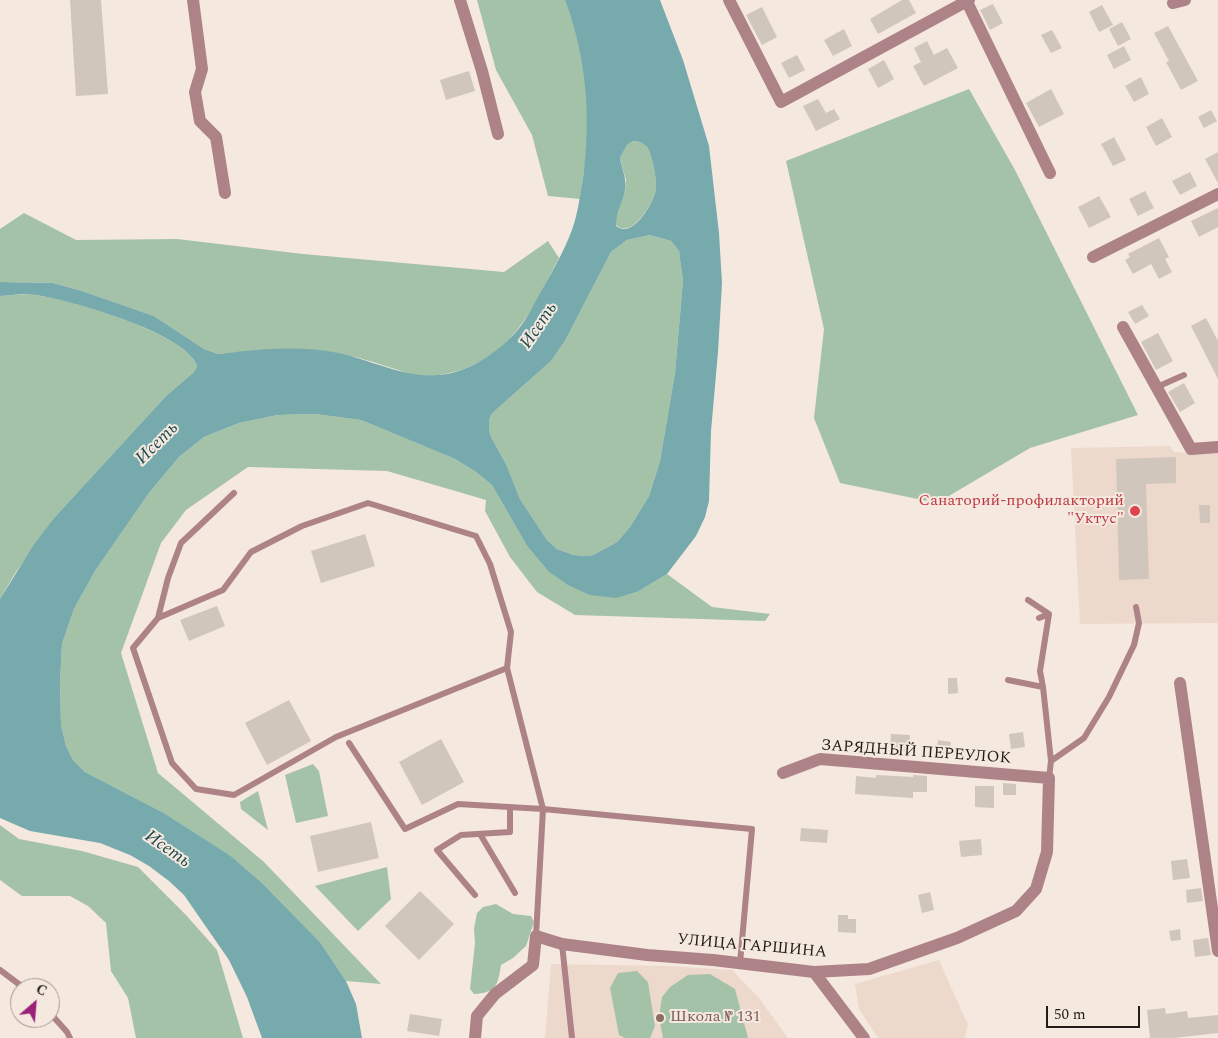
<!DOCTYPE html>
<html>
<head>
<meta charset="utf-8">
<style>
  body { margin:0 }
  #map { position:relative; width:1218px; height:1038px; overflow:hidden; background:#f5e8df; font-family:Spectral,serif }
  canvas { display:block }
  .north { position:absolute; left:10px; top:978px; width:50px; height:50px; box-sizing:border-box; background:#f5e8df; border:1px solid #a19790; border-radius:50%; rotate:27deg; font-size:14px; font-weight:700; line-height:20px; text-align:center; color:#221d1a }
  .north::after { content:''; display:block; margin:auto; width:18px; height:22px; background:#9a2079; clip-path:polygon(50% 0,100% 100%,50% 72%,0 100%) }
  .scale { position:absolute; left:1046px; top:1006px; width:94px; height:22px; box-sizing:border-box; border:2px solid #221d1a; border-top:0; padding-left:6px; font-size:15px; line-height:18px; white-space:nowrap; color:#221d1a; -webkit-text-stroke:4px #f5e8df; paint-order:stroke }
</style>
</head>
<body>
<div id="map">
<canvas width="1218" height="1038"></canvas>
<div class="north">С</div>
<div class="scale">50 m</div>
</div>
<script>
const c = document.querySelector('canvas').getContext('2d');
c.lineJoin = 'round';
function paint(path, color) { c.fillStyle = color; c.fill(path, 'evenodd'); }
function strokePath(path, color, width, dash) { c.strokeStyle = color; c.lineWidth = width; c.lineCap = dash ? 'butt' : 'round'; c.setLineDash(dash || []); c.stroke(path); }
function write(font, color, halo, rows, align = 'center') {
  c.font = font + ' Spectral,serif'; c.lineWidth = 4; c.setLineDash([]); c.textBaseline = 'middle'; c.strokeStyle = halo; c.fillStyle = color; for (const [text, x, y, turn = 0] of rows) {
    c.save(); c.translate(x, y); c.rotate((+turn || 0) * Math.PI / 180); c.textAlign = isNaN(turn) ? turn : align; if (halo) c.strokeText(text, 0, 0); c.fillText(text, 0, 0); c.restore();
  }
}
paint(new Path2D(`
  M1170,446L1174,452L1218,453V623L1080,624L1071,448Z
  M939,960L968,1025L965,1038H878L859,1009L855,984Z
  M551,964L667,966L732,970L759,998L788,1038H545Z`), '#edd9cc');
paint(new Path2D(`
  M477,0H565C581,40 590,86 588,130C587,153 583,176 580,199L548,196L532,135L496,70Z
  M969,89L1015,170L1138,415L1030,448L937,503L840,483L814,418L824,329L786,161Z
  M633,141C639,141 643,143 647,147C652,154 657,180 656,189C654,202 632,240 616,225V220L625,191L626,180L620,158L627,145Z
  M24,213L76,240L177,239L303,254L504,272L548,241L559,258C546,282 534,309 517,330C495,359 453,380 417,375C409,374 402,371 395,369C376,363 356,356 336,353C296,346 258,350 218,354L204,349L154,316L82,291L53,283L0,282V229Z
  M650,235L671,241L679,251L680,260L683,280L675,373L660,461L649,496L630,527L617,542L593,555L587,556L574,555L557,549L547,540L520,499L506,464L491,437L489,430V421L491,415L498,408L551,361L565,341L611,252L627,240Z
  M11,295C19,295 27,294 34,295C66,298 188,334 197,366L194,372L166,396L54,518L14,575L0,599V296Z
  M315,414L361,420L455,459L476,472L492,485L527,546L548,571L639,591L667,574L712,607L770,614L765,621L575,615L537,592L510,557L485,511L486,500L387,471L248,467L186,510L161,543L121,653L158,773L264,862L381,984L346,981L320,942L261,882L231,856L164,813L85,772L73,760L66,746L61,725L60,682L62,644L74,609L95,571L149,493L179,457L204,437L239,423L278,415Z
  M313,764L319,771L328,816L296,823L285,775Z
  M258,791L268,830L241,809L240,802Z
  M0,825L19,839L82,851L138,867L186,915L217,950L243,1038H136L128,998L111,971L106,923L88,906L70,896H22L0,880Z
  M387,867L391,899L358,931L315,886Z
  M496,904L513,914L531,916L534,922L526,946L513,958L501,965C498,985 496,993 474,994L470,989L475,943L474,929L477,913L483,907Z
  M637,971L648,982L655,1026L650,1038H625L619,1035L610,988L618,973Z
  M710,974L735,989L748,1038H663L659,1017L662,997L670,987L688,975Z`), '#a4c2a8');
paint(new Path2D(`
  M565,0H660L683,60L709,146L719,233L722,283L718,352L711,431L709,501L705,517L696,536L667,574L639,591L616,598L590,595L568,585L548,571L527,546L492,485L476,472L455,459L361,420L315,414L278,415L239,423L204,437L179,457L149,493L95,571L74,609L62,644L60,682L61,725L66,746L73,760L85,772L164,813L231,856L261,882L320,942L346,981L356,1004L362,1038H262L247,997L229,960L184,895L169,881L149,866L130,855L100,843L30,831L0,818V599L33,546L54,518L166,396L194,372L197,366C187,333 67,299 35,295C23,293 11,295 0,296V282L53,283L82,291L154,316L204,349L218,354C257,349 300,345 339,353C371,360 404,378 438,375C466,374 497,353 516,332C525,322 531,309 538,297C550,275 563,254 572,230C578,213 580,196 583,178C591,118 587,58 565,0ZM633,141C639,141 643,143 647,147C652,154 657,180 656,189C654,202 633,240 616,226C616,213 623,202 625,190C627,179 622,169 620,158L627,145ZM650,235L671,241L679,251L680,260L683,280L675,373L660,461L649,496L630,527L617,542L593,555L587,556L574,555L557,549L547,540L520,499L506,464L491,437L489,430V421L491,415L498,408L551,361L565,341L611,252L627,240Z`), '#76aaad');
paint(new Path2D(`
  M70,0H101L108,94L76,96Z
  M902,0H909L916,13L878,34L870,19Z
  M993,4L1003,23L990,30L980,10Z
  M1102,5L1113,25L1099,32L1089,12Z
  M762,7L777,37L762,45L746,15Z
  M1122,22L1131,39L1118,46L1109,29Z
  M1168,26L1198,81L1181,90L1166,62L1169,61L1154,33Z
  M844,29L852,46L833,56L824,40Z
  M1052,30L1062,48L1051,53L1041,35Z
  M927,41L934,55L947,48L958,68L924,86L913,66L921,62L914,48Z
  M1124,46L1131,60L1114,69L1107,55Z
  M797,55L805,70L789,78L781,63Z
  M884,60L894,79L878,88L868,69Z
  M469,71L475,91L446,100L440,80Z
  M1141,77L1149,94L1134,102L1125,86Z
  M1051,89L1064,114L1039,127L1026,103Z
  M818,99L826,113L834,109L840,119L816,131L803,106Z
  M1211,110L1217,121L1204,128L1198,117Z
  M1162,118L1172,137L1156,146L1146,127Z
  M1114,137L1126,160L1113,166L1101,144Z
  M1218,152V183L1205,159Z
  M1190,172L1197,186L1180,195L1172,181Z
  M1145,191L1154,208L1138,216L1129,199Z
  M1099,196L1111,217L1089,228L1078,207Z
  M1218,208V227L1199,237L1191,221Z
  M1159,238L1169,257L1165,259L1172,272L1159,279L1151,264L1133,274L1125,260L1130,257L1128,254Z
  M1142,305L1149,316L1135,324L1128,312Z
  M1206,318L1218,341V379L1191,326Z
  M1158,333L1173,361L1156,370L1141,342Z
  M1184,383L1195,403L1180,412L1168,392Z
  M1176,457V483L1146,484L1149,579L1119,580L1116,459Z
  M1199,505H1210V523H1200Z
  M365,534L375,566L321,583L311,551Z
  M217,606L225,626L189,641L180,620Z
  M948,678H957L958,693L948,694Z
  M289,700L311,741L267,765L245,723Z
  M1023,732L1025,747L1011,749L1009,734Z
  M891,734L910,735L909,752L890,750Z
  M441,739L464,782L422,805L399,762Z
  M938,740L951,742L949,757L935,755Z
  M876,775L913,777V775L927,776V792H913V798L855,794L856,776L876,778Z
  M1003,783L1016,784V795H1003Z
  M975,786H994V808L975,807Z
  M371,822L379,858L318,872L310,836Z
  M801,828L828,830L827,843L800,841Z
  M981,839L982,855L961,857L959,841Z
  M1187,859L1190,878L1173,880L1171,861Z
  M1201,888L1203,901L1187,903L1186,890Z
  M420,891L454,924L419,960L385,926Z
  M930,892L934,910L922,913L918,895Z
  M838,915H848V919H856V933L838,932Z
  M1180,929L1181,940L1171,941L1169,931Z
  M1208,938L1211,955L1195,957L1193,940Z
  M1165,1008L1166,1014L1187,1011L1188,1018L1218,1015V1033L1174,1038H1150L1147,1010Z
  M410,1014L442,1019L439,1036L407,1031Z`), '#d1c6bc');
strokePath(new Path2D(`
  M1157,387L1184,375
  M234,493L181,543L168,578L158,618L133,648L172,763L196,789L234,795L336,737L507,668
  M1028,600L1049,614L1040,671L1043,687
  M158,618L223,590L251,552L302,526L368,503L476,536L490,564L511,632L507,668L543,809L536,936
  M1039,618L1049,614
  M1008,680L1043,687L1051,761L1049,778
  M349,743L405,829L458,804L543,809L752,829L740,963
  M1051,761L1084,738L1109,697L1134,645L1139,623L1136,607
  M480,834L515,893
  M475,895L437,850L461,835L510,832V807
  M562,944L572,1038
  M0,970L24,988
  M50,1013L67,1032L70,1038`), '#ad8387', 6);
strokePath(new Path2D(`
  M193,0L202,69L195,92L200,121L216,137L225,193
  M460,0L482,71L498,134
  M729,0L781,102L969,0
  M966,0L1050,173
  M1173,3L1185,0
  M1093,257L1218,194
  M1123,327L1191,449L1218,447
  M1180,683L1218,951
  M814,972L864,1038
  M475,1038L477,1016L495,994L533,965L536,936L562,944L647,955L713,960L814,972L869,969L957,938L1016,911L1036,889L1047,852L1049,778L820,759L783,773`), '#ad8387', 12);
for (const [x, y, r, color] of [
  [1135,511,6,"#e0444e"],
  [660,1018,5,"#8d6e63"]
]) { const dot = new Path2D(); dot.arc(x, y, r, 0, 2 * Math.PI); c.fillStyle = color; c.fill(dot); strokePath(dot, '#f5e8df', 2); }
write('16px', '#be3a42', '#f5e8df', [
  ["Санаторий-профилакторий",1124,502],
  ["\"Уктус\"",1124,520]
], 'right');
write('16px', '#221d1a', '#f5e8df', [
  ["ЗАРЯДНЫЙ ПЕРЕУЛОК",916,753,4],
  ["УЛИЦА ГАРШИНА",752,947,5]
]);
write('16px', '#785e54', '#f5e8df', [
  ["Школа № 131",670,1018]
], 'left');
write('italic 18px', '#19494c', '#f5e8df', [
  ["Исеть",540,326,-56],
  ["Исеть",158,444,-45],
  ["Исеть",167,850,35]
]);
</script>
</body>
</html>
